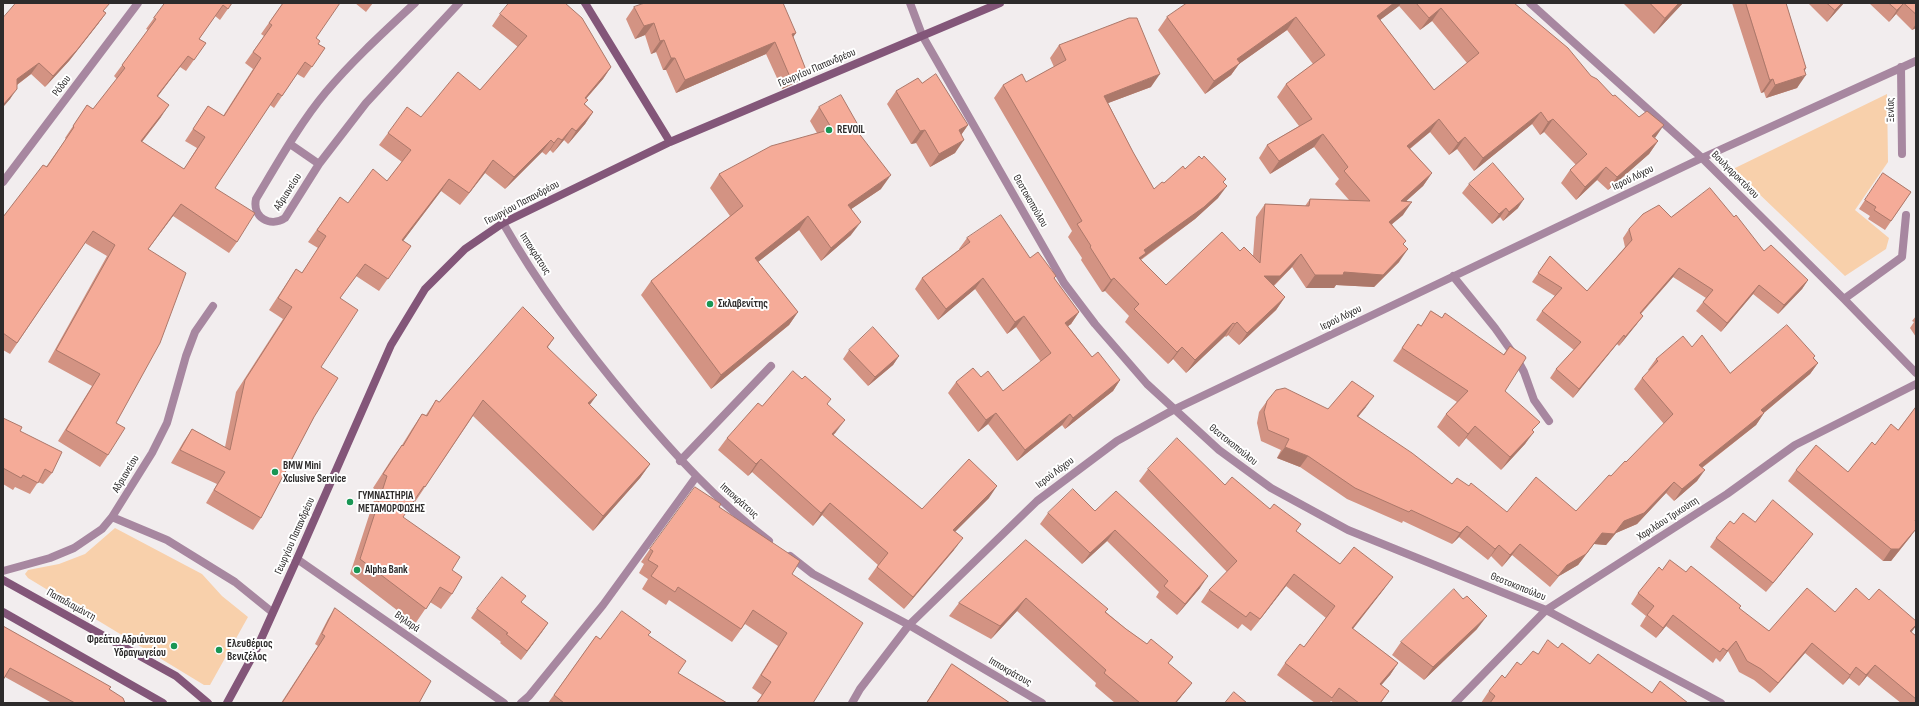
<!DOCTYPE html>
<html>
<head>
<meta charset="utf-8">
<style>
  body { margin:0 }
  #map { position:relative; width:1919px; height:706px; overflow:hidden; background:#f2edee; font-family:"Sofia Sans Condensed",sans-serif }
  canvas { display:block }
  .frame { position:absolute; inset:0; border:4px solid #2d2b2b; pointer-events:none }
</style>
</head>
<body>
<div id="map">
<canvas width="1919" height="706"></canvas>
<div class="frame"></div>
</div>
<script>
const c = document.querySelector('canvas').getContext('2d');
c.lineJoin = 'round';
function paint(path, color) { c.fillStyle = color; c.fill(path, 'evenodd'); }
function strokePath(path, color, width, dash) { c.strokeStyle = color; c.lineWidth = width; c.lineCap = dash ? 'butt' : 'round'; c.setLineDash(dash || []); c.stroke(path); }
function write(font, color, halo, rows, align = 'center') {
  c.font = font + ' "Sofia Sans Condensed",sans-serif'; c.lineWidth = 4; c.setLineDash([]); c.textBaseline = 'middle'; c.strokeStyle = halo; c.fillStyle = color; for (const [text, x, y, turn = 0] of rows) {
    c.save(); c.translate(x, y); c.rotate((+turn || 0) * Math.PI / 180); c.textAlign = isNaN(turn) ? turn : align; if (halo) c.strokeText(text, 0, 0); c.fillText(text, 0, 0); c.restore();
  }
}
paint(new Path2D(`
  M1887,94L1888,162L1855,210L1889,238L1886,249L1845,276L1733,169Z
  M115,528L202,574L222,596L248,617L210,685H204L28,578L25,574L28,570L59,564L85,554Z`), '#f8d0ab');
strokePath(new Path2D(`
  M415,3C385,31 353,60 326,92C300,123 277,164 256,199C252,217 270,228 285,218L319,164L366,103L459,3
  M910,3L922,35L1064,283L1095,324L1147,384L1219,450L1271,488L1348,530L1546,610L1721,703
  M1530,3L1702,158L1844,299L1916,373
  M1901,67L1902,154
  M290,144L319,164
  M3,182L138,3
  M503,223C540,288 585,348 633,405C675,455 717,501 769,541
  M1453,276L1495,328L1517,359L1524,372L1534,400L1549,421
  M1844,299L1902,257L1906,215
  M680,461L771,366
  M112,517L167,540L235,582L272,612
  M790,556L813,574L909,625L1042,703
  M297,559L504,703
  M3,571L50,558L74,548L102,529L112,517L152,453L167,423L186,356L195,332L213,306
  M521,703L529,696L603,605L696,477
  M852,703L860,689L909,625L1037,501L1117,441L1175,409L1702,158L1916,61
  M1455,703L1546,610L1727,494L1795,445L1916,384`), '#a787a0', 8);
strokePath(new Path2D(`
  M585,3L670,142
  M3,580L176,676L208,703
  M3,612L163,703
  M227,703L257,648L297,559L391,345L425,289L465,249L503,223L670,142L1000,3`), '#835679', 8);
paint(new Path2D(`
  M165,3H232L220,20L215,16L199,39L206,43L186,71L180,67L157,97L161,117L142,142L184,169L197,148L185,141L208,106L223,116L253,69L245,63L264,36L261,34L283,3L316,38L318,44L325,48L304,78L297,74L274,108L270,105L215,188L237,242L229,253L173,216L148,249L116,423L108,455L100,467L58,441L92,386L48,362L107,256L85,243L10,354L3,350V217L46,167L66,139L65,138L87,105L93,109L117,79L114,76L148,30L146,29Z
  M355,3H373L366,12Z
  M1187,3H1514L1591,76L1613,96L1658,141L1649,154L1608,190L1597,180L1576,200L1561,183L1570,170L1576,165L1544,132L1540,135L1532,124L1474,171L1457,149L1449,155L1430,132L1410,149L1432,173L1423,186L1406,201L1403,215L1392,224L1403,244L1399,262L1374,287L1336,285L1334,288H1306L1292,267L1274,286L1285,297L1276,310L1239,345L1228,335L1226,337L1225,336L1186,373L1173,359L1168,364L1125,322L1129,316L1105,291L1102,292L1081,260L1082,258L1068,237L1072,231L994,98L1003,85L1026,82L1054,67L1050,58L1059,45L1151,87L1108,103L1133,152L1154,189L1164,183L1185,169L1224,182L1218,198L1195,219L1141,260L1166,285L1240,251L1253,256L1256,217L1265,204L1305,206L1310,199L1349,200L1335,184L1339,179L1314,147L1270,174L1259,158L1267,145L1299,126L1277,97L1286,84L1313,64L1287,30L1239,64L1231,75L1205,94L1158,30L1167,17ZM1399,6L1420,30L1432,21L1467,63L1434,90L1380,20Z
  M1623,3H1683L1654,34Z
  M1732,3H1786L1806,68L1797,88L1766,98L1764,92L1761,93Z
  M1808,3H1844L1827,22Z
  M1869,3H1916V28L1912,30L1896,14L1889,22Z
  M634,7L796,33L793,37L806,70L797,82L782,89L766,54L676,93L666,70H663L656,52L651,54L645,35L635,39L626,19Z
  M104,11L106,13L98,24L69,61L45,87L31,74L17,85L10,99L3,107V18Z
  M500,14L611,67L603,79L586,99L585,104L593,112L585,124L568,144L564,140L553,153L550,150L546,155L542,152L505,189L485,173L460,205L441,191L403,241L411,246L379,291L356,276L340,298L321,367L314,417L261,518L253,530L206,503L217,484L171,463L184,441L192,429L225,447L236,392L283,319L269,310L296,269L302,273L318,248L308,242L340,197L348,203L387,181L402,162L379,145L388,133L421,117L480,90L518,47L492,26Z
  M922,83L968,125L961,135L955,153L930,167L916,143L911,144L887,104L896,91Z
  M819,107L855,128L881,189L851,209V235L821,261L799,230L758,262L798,312L789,325L711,389L641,295L651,281L730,216L710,188L719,174L817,133L810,121Z
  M1883,173L1911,192L1885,230L1868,219L1870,216L1859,209Z
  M1469,184L1518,208L1503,221L1500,217L1492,224L1462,193Z
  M1671,217H1734L1764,251L1808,280L1802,289L1778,314L1753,294L1721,332L1696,311L1706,298L1673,277L1641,314L1643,316L1636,325L1619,346L1617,344L1573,398L1550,378L1556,369L1574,350L1536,320L1542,311L1555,296L1532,282L1550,256L1587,291L1625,247L1623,238L1629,229Z
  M967,238L1030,258L1056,276L1054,278L1079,312L1071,324L1068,326L1092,357L1120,380L1113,391L1065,429L1062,425L1017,461L988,424L978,432L948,393L956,382L981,377L1003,391L1041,362L1016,327L1007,334L975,289L938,320L915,289L922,278L960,249H959Z
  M1431,311L1503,355L1510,346L1505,391L1533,431L1525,444L1501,470L1466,438L1459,447L1437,427L1446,414L1457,402L1393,361L1418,324L1421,326Z
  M1916,316V337L1910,328L1914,322L1912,321Z
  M554,338L548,347L590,405L650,464L640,478L593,531L473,416L425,487L415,502L414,501L403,517L452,570V594L441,609L430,602L415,624L350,574L377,491L373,488L391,460L402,445L412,429L422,414L426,415L436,400L439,402Z
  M1692,347L1730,373L1814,358L1818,363L1810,374L1764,413L1756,425L1702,468L1697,481L1674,501L1666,493L1637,524L1616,533L1606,545L1594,544L1578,565L1559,576L1550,587L1512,555L1502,567L1491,556L1488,560L1459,537L1452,544L1403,521L1402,523L1347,499L1300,467L1277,458L1281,450L1261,441L1257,423L1259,412L1267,401L1328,409L1366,407L1358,417L1452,484L1469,486L1507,512L1576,511L1611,476L1626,462L1664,424L1634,389L1642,378L1649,371L1648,370L1656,359Z
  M849,350L899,356L893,365L868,386L843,359Z
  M827,404L836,432L833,435L922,509L989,498L955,531L954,550L904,609L868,579L878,565L822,515L813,526L752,472L748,476L718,450L727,438L762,406Z
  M1916,407V521L1911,536L1891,561H1883L1788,481L1796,470L1848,472L1875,445L1898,430Z
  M3,418L20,431L52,473L43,484L38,482L30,494L15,487L13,490L3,484Z
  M1148,469L1225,485L1296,531L1340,564L1384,589L1353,629L1398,663L1390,675L1381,685L1389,691L1381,703H1334L1331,701L1329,703H1315L1277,675L1285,663L1304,647L1326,618L1286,586L1251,631L1242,624L1238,629L1201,602L1209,590L1227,572L1139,481Z
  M719,507L792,574L813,703H756L762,695L752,688L778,646L745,624L732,642L669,600L666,605L642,589L648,579L639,573L644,564L641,562L650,549Z
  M1095,511L1200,588L1177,615L1156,597L1159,592L1107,541L1082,564L1040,524L1048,513Z
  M1755,522L1806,543L1766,592L1710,547L1716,538L1734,524Z
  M1026,540L1106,612L1126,629L1147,644L1173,657L1168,664L1192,683L1176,703H1115L1095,686L1096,683L1017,611L991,639L949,616L959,603Z
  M1662,570L1686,572L1739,609L1769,631L1835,612L1869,600L1916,626L1911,632L1916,636V703H1901L1867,676L1859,686L1849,678L1843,685L1805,653L1770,693L1754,680L1739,672L1728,651L1720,662L1716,658L1713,663L1666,626L1656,638L1640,626L1646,616L1631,604L1638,593Z
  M522,603L548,623L521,660L500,643L501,642L471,618L477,609Z
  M335,608L419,703H281L318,646L315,644L328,619Z
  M3,626L109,689L125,703H52L5,677Z
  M1477,629L1424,680L1392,655L1401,642Z
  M651,632L648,635L678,673L727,703H548L596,636L600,639Z
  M1558,648L1590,664L1652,693L1688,703H1481L1489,691L1521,665L1538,654Z
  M952,664L1010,703H926Z`), '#d39383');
paint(new Path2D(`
  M1394,3H1401L1399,6L1368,29L1377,16Z
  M1679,3H1683L1654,34L1665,18Z
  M1842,3H1844L1827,22L1835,10Z
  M1904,3L1896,14L1889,22L1897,10Z
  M1441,8L1432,21L1420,30L1429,18Z
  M106,13L98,24L69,61L45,87L53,76Z
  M1296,17L1287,30L1239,64L1231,75L1205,94L1214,81L1237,59Z
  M654,23L645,35L635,39L644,26Z
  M1916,24V28L1912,30Z
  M796,33L787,45L792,34Z
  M664,40L656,52L651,54L660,41Z
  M775,42L766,54L676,93L685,80Z
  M188,56L180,67L149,108L157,96Z
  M671,58H675L666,70H663Z
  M39,63L31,74L10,90L17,79Z
  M611,67L603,79L576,110L585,98Z
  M1806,68L1801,77L1806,75L1797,88L1766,98L1775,85L1804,69Z
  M806,70L797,82L782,89L790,77Z
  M1160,74L1151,87L1095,108L1104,96Z
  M1773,79L1764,92L1761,93L1770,80Z
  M17,89L10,99L3,107V105Z
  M169,105L161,117L133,153L141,141Z
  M593,112L585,124L568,144L576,131Z
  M1541,112L1532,124L1474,171L1483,158Z
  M1439,119L1430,132L1398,158L1407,146Z
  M1553,119L1544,132L1540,135L1548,122Z
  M968,125L959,138V130Z
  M1664,125L1655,138L1652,136Z
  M572,128L564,140L553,153L562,140Z
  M925,130L916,143L911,144L920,131Z
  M1323,134L1314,147L1270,174L1279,161Z
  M1465,137L1457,149L1449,155L1458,143Z
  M558,138L550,150L546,155L554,143Z
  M551,140L542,152L505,189L514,177Z
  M964,140L955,153L930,167L939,154Z
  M1658,141L1649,154L1608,190L1617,177Z
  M493,160L485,173L460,205L469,193Z
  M1606,167L1597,180L1576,200L1585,187Z
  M1432,173L1423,186L1392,214L1401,201Z
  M891,175L881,189L838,218L848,205Z
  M449,179L441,191L394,253L402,240Z
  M1227,186L1218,198L1195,219L1141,259L1137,265V262L1144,250Z
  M1524,199L1518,208L1503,221L1509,212Z
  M1412,202L1403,215L1380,234L1389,222Z
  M181,204L173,216L140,260L148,249Z
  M1506,208L1500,217L1492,224L1499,214Z
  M808,216L799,230L745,272L755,258Z
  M861,222L851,235L821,261L831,248Z
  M1408,249L1399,262L1374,287L1336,285L1334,288H1306L1315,275L1344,272Z
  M1301,254L1292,267L1271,288L1264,276Z
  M1679,268L1673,277L1633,322L1640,313Z
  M983,278L975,289L938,320L946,309Z
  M1114,278L1105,291L1102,292L1111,280Z
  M1808,280L1802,289L1778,314L1784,305Z
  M1759,285L1753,294L1721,332L1727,323Z
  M1285,297L1276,310L1239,345L1247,333Z
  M798,312L789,325L711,389L721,375Z
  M1079,312L1071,324L1057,334L1065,323Z
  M1024,316L1016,327L1007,334L1015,322Z
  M1643,316L1636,325L1619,346L1625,337Z
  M1237,322L1228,335L1226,337L1235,324Z
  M1233,323L1225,336L1186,373L1195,360Z
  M1624,335L1617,344L1573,398L1579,389Z
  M1182,347L1173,359L1168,364L1177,352Z
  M899,356L893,365L868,386L875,377Z
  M1818,363L1810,374L1754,421L1761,410Z
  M1120,380L1113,391L1065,429L1073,418Z
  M597,395L586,410L588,403Z
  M1374,396L1366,407L1349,427L1357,416Z
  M996,413L988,424L978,432L986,420Z
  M1764,413L1756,425L1691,476L1699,465Z
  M1070,414L1062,425L1017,461L1025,450Z
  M845,420L836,432L823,447L832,434Z
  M1475,426L1466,438L1459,447L1468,434Z
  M1534,432L1525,444L1501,470L1510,457Z
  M1285,447L1308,456L1300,467L1277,458Z
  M761,459L752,472L748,476L756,464Z
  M650,464L640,478L593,531L603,516Z
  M1705,470L1697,481L1674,501L1682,489Z
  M1674,482L1666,493L1637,524L1616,533L1606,545L1594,544L1578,565L1559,576L1550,587L1567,565L1602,533L1624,521Z
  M997,486L989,498L945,542L953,530Z
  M830,503L822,515L813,526L821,513Z
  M1467,526L1459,537L1452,544L1460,533Z
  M1916,529L1911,536L1891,561H1883L1891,549Z
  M1115,530L1107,541L1082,564L1090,553Z
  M1813,534L1806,543L1766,592L1773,583Z
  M963,538L954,550L904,609L913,597Z
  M1520,544L1512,555L1502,567L1510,555Z
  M1499,545L1491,556L1488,560L1495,549Z
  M1294,574L1286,586L1251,631L1260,619Z
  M1208,576L1200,588L1177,615L1185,604Z
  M1393,577L1384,589L1344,640L1352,628Z
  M1026,598L1017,611L991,639L1000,626Z
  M1673,615L1666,626L1656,638L1663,628Z
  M1487,616L1477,629L1424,680L1433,667Z
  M548,623L542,632L521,660L527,651Z
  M1916,625V626L1911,633L1910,631Z
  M1736,641L1728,651L1720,662L1727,651Z
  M1812,643L1805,653L1770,693L1778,683Z
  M1398,663L1390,675L1372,696L1380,684Z
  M1875,665L1867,676L1859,686L1866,675Z
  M1856,667L1849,678L1843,685L1850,675Z
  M1192,683L1176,703H1175Z`), '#ac786a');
const building = new Path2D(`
  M16,3H110L103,11L106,13L77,50L53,76L39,63L17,79V89L3,105V18Z
  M165,3H232L228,9L223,5L199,39L206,43L194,60L188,56L157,96L169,105L141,141L184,169L205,137L193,129L208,106L224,116L261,58L253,52L272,25L269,23L283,3H340L316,38L320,41L318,44L325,48L312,67L305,62L282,96L278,93L215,188L255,213L237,242L181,204L148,249L186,273L160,343L116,423L125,428L108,455L66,430L100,374L56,350L115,245L93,231L17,343L3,333V217L43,165L47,167L74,127L73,126L87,105L93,109L125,68L122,65L156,19L154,18Z
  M509,3H565L582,18L611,67L585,98L588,100L584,104L593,112L576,131L572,128L562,140L558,138L554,143L551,140L514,177L493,160L469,193L449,179L402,240L411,246L388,279L365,264L340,298L358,310L321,367L338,378L314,417L261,518L214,490L225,472L180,450L192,429L230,450L245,380L292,307L278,298L296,269L302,273L326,236L317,230L340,197L348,203L373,169L387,181L411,150L388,133L407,107L421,117L458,72L480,90L527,36L500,14Z
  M645,3H783L796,33L792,34L806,70L790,77L775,42L685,80L675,58H671L664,40L660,41L654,23L644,26L634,7Z
  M1187,3H1394L1377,16L1434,90L1479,53L1441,8L1429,18L1416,3H1514L1568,48L1591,76L1597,79L1613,96L1615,95L1639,117L1647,111L1664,125L1652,136L1658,141L1617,177L1606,167L1585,187L1570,170L1587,154L1553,119L1548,122L1541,112L1483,158L1465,137L1458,143L1439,119L1407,146L1432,173L1401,201L1412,202L1389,222L1406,241L1403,244L1408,249L1383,275L1344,272L1343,275H1315L1301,254L1280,276H1264L1285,297L1247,333L1237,322L1235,324L1233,323L1195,360L1182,347L1177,352L1134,309L1139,304L1114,278L1111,280L1090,247L1091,246L1077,224L1082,221L1003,85L1022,74L1026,82L1066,60L1059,45L1129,18H1137L1160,74L1104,96L1133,152L1154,189L1162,182L1164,183L1183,166L1185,169L1199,156L1202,159L1204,156L1226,179L1223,182L1227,186L1204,207L1144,250L1146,253L1139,258L1166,285L1222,232L1240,251L1244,247L1260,263L1265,204L1309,206L1310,199L1370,201L1344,171L1348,167L1323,134L1279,161L1267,145L1312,119L1286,84L1325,55L1296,17L1237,59L1240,63L1214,81L1167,17Z
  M1650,3H1679L1665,18Z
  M1746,3H1786L1806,68L1804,69L1806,75L1775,85L1773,79L1770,80Z
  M1827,3H1842L1835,10Z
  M1889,3H1904L1897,10Z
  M1904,3H1916V14Z
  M936,74L968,125L959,130L964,140L939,154L925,130L920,131L896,91L918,78L922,83Z
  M841,95L858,125L854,127L891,175L848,205L861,222L831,248L808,216L755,258L798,312L721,375L651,281L743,206L719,174L771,146L832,129L819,107Z
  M1493,163L1524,199L1509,212L1506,208L1499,214L1469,184Z
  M1883,173L1911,192L1891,221L1874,210L1876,207L1865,200Z
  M1710,188L1734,217L1736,215L1764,251L1771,245L1808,280L1784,305L1759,285L1727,323L1703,302L1713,290L1679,268L1640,313L1643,316L1625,337L1624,335L1579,389L1556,369L1581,342L1542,311L1562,288L1538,273L1550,256L1587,291L1632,240L1629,229L1643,214L1659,205L1671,217Z
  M1001,215L1030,258L1038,252L1056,276L1054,278L1079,312L1065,323L1092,357L1098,352L1120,380L1073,418L1070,414L1025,450L996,413L986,420L956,382L973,368L981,377L988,371L1003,391L1051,353L1024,316L1015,322L983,278L946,309L922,278L970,242L967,238Z
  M523,307L554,338L547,347L597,395L588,403L650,464L603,516L483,400L425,487L424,486L403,517L460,557L452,570L462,577L452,594L440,587L426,609L360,559L387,476L383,474L402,445L403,446L422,414L427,416L436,400L439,402Z
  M1431,311L1442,318L1445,313L1504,355L1510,346L1525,356L1526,358L1505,391L1540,422L1532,430L1534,432L1510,457L1475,426L1468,434L1446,414L1468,391L1402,348L1418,324L1421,326Z
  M1787,325L1815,356L1813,358L1818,363L1761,410L1764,413L1699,465L1705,470L1682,489L1674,482L1644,513L1624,521L1614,534L1602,533L1586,554L1567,565L1558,576L1520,544L1510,555L1499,545L1495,549L1467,526L1460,533L1411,510L1409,512L1355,488L1308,456L1285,447L1289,439L1268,430L1264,412L1267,401L1276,390L1285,388L1328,409L1352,381L1374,396L1357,416L1412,453L1452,484L1457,478L1469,486L1471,483L1507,512L1536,477L1576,511L1609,475L1611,476L1625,461L1626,462L1673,414L1642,378L1658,361L1656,359L1683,336L1692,347L1702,335L1730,373Z
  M873,327L899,356L875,377L849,350Z
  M793,371L802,379L805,376L831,399L827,404L845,420L832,434L922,509L969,459L997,486L953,530L963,538L913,597L877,567L888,553L830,503L821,513L761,459L756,464L727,438L758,403L762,406Z
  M1916,407V519L1915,521L1916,522V529L1899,549H1891L1796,470L1816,445L1848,472L1872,442L1875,445L1891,424L1898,430Z
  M3,418L22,427L20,431L62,452L52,473L45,469L38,483L23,475L21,478L3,468Z
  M1177,438L1225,485L1232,477L1270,509L1274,504L1301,524L1296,531L1340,564L1354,547L1393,577L1352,628L1398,663L1380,684L1389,691L1380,703H1359L1339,688L1332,698L1285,663L1300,644L1304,647L1335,606L1294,574L1260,619L1250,612L1246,617L1209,590L1237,561L1148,469Z
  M695,487L721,504L719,507L800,561L792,574L863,623L813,703H757L771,682L761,675L787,633L753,610L741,629L678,587L675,592L651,576L658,566L648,560L653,551L650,549Z
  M1073,489L1095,511L1116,491L1208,576L1185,604L1164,586L1168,581L1115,530L1090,553L1048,513Z
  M1773,500L1813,534L1773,583L1716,538L1730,521L1734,524L1743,513L1755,522Z
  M1026,540L1108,609L1105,612L1126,629L1147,644L1151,639L1173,657L1168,663L1192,683L1175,703H1140L1104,673L1106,670L1026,598L1000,626L959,603Z
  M1670,560L1686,572L1691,566L1741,606L1739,608L1769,631L1807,588L1835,612L1856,588L1869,600L1879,589L1916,621V625L1910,631L1916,636V699L1875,665L1866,675L1856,667L1850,675L1812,643L1778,683L1761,669L1747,661L1736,641L1727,651L1723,648L1720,652L1673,615L1663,628L1647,615L1654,606L1638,593L1659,567L1662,570Z
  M502,577L526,596L521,602L548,623L527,651L506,634L508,633L477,609Z
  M1454,589L1463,599L1467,596L1487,616L1433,667L1401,642Z
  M335,608L431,681L419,703H282L325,636L322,634Z
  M622,611L651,632L648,635L686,661L678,673L727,703H564L554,695L596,636L600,639Z
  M3,626L111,687L109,689L123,698L125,703H75L10,668L3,680Z
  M1548,640L1558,648L1562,643L1590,664L1598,654L1652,693L1660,681L1688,703H1490L1495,696L1489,691L1502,675L1505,678L1517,662L1521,665L1533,651L1538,654Z
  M952,664L1010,703H927Z
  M1234,692L1247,703H1225Z`);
paint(building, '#f5ab98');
strokePath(building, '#ac786a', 1);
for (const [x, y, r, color] of [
  [829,130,4,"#199654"],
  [710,304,4,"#199654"],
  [275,472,4,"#199654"],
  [350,502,4,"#199654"],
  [357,570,4,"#199654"],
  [174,646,4,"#199654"],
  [219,650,4,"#199654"]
]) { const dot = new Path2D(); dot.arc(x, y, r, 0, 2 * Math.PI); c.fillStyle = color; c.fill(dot); strokePath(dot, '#fff', 1.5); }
write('11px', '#2d2b2b', '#fff', [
  ["Γεωργίου Παπανδρέου",817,68,-23],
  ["Ρόδου",62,86,-53],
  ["Ξενίας",1891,110,-91],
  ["Βουλγαροκτόνου",1735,175,45],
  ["Ιερού Λόχου",1633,178,-26],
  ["Αδριανείου",288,192,-57],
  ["Θεοτοκοπούλου",1030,201,60],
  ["Γεωργίου Παπανδρέου",522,203,-28],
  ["Ιπποκράτους",535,254,57],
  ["Ιερού Λόχου",1341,318,-26],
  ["Θεοτοκοπούλου",1233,445,39],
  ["Ιερού Λόχου",1055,473,-37],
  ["Αδριανείου",126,474,-59],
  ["Ιπποκράτους",739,501,42],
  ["Χαριλάου Τρικούπη",1668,519,-33],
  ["Γεωργίου Παπανδρέου",295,536,-66],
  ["Θεοτοκοπούλου",1518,587,22],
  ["Παπαδιαμάντη",71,605,29],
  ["Βηλαρά",407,622,35],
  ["Ιπποκράτους",1010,672,30]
]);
write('bold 11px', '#2d2b2b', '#fff', [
  ["REVOIL",837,130],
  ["Σκλαβενίτης",718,304],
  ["BMW Mini",283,466],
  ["Xclusive Service",283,479],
  ["ΓΥΜΝΑΣΤΗΡΙΑ",358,496],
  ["ΜΕΤΑΜΟΡΦΩΣΗΣ",358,509],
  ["Alpha Bank",365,570],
  ["Φρεάτιο Αδριάνειου",166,640,"right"],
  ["Υδραγωγείου",166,653,"right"],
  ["Ελευθέριος",227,644],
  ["Βενιζέλος",227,657]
], 'left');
</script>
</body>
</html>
